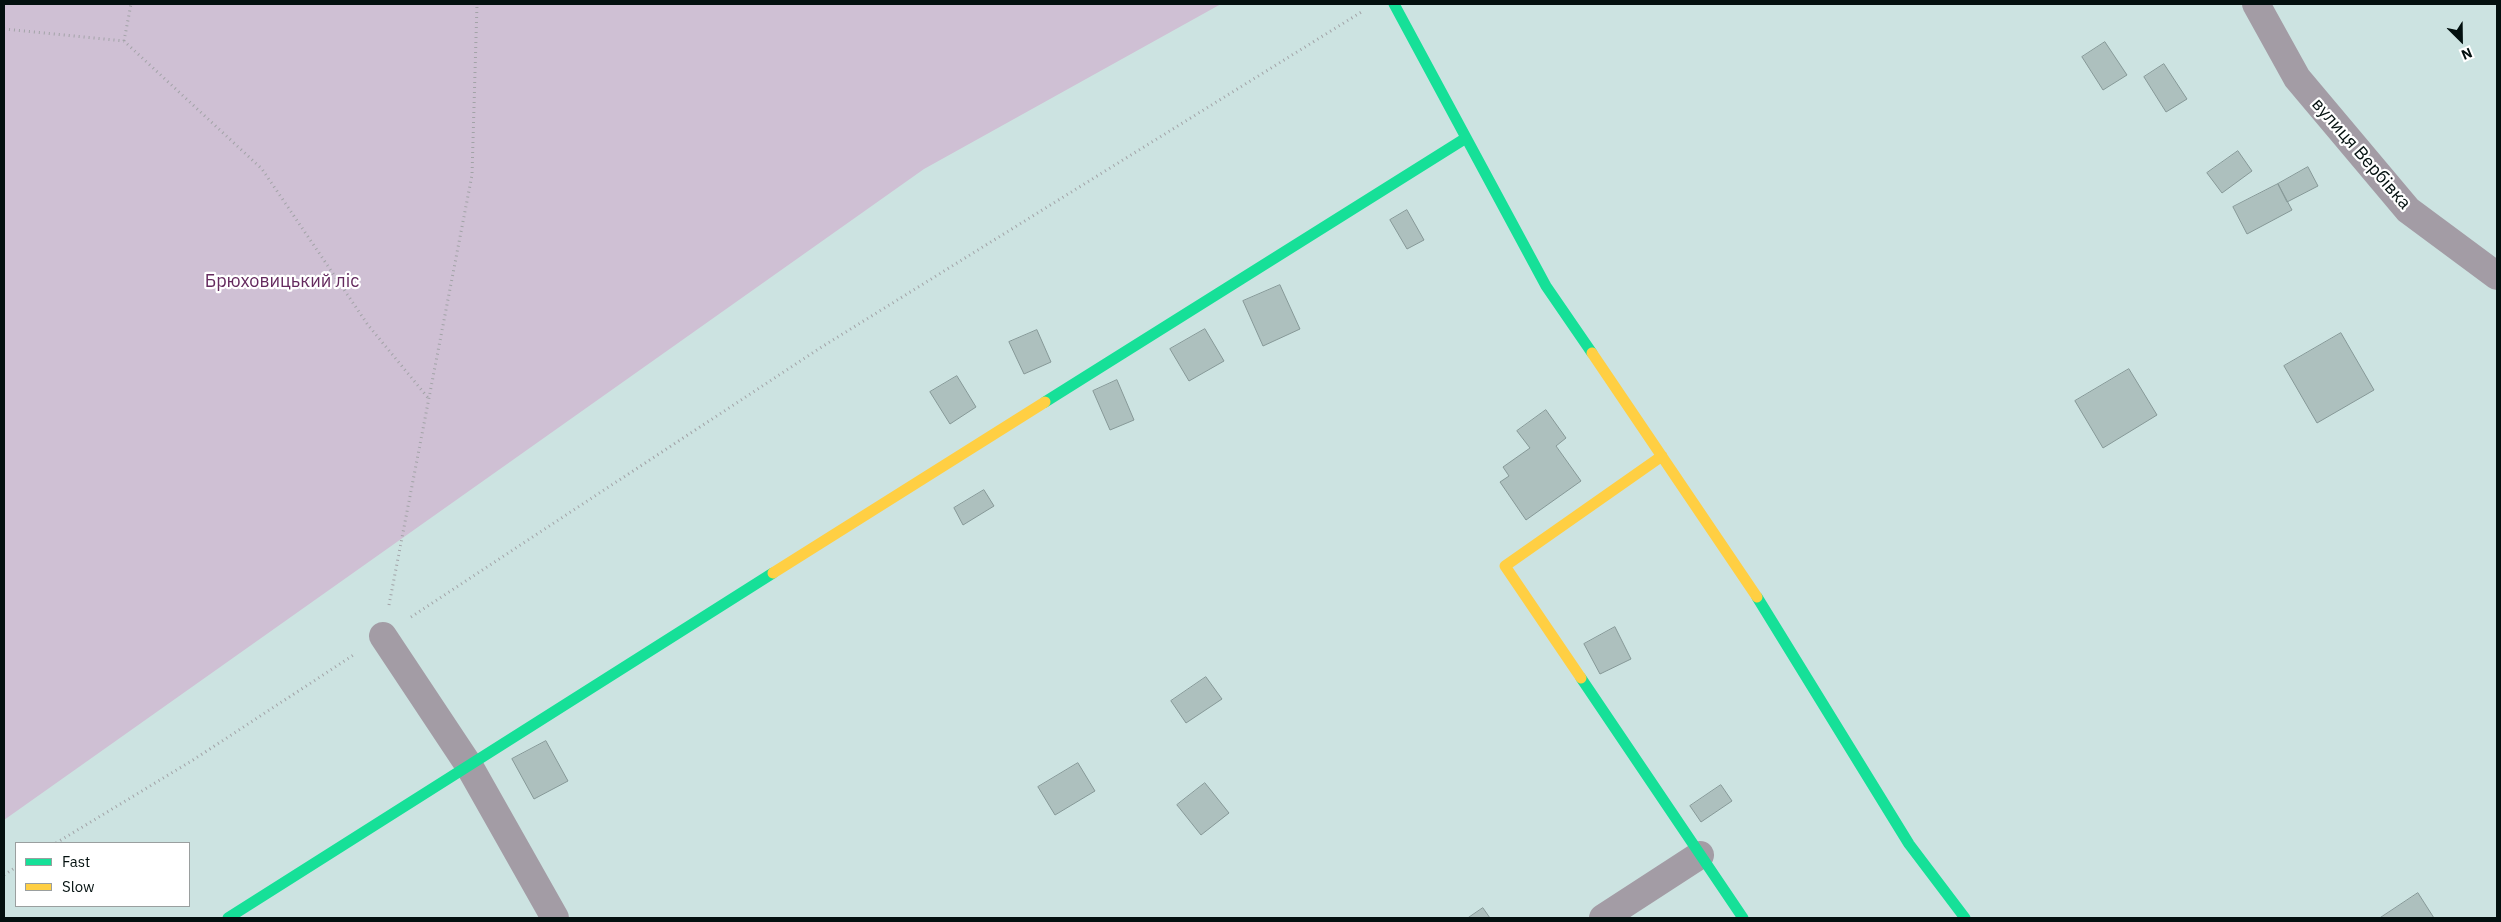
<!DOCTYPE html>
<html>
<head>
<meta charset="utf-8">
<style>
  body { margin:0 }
  #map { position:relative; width:2501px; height:922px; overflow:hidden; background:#cce3e1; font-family:"IBM Plex Sans",sans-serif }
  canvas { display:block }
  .frame { position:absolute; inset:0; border:5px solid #03100f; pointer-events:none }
  .legend { position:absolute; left:15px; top:842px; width:175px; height:65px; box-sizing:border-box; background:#fff; border:1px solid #9a9f9f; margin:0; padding:6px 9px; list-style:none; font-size:15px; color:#03100f }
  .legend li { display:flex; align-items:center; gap:10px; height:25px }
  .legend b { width:25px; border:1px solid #9a9f9f }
  .north { position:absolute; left:2436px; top:15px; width:50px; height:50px; -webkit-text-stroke:4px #fff; paint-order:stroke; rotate:157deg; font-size:14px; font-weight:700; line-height:20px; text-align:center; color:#03100f }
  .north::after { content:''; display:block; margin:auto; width:18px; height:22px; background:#03100f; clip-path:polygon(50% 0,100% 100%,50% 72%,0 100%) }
</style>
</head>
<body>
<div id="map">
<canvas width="2501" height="922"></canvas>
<div class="frame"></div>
<ul class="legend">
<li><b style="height:6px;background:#16e098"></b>Fast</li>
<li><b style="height:6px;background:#ffcf43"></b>Slow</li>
</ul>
<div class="north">N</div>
</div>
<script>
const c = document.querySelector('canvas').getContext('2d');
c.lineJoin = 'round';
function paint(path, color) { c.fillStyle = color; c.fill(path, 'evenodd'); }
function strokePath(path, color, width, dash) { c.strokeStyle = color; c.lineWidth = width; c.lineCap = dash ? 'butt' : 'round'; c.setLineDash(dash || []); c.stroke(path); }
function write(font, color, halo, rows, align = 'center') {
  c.font = font + ' "IBM Plex Sans",sans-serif'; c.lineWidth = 4.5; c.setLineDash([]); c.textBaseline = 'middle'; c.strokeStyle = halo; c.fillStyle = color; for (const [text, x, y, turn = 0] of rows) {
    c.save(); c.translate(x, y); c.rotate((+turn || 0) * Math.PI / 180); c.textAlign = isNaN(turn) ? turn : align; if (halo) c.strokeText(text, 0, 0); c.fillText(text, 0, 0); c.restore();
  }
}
paint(new Path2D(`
  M4,4H1221L924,169L4,820Z`), '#cfc0d4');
const building = new Path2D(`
  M2105,42L2127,75L2103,90L2082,57Z
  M2164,64L2187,99L2166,112L2144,77Z
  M2238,151L2252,171L2222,193L2207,173Z
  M2308,167L2318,186L2287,202L2278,184Z
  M2278,184L2292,210L2247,234L2233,207Z
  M1407,210L1424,240L1407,249L1390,220Z
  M1280,285L1300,329L1263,346L1243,301Z
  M1205,329L1224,361L1189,381L1170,349Z
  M1037,330L1051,362L1024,374L1009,342Z
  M2341,333L2374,390L2317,423L2284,366Z
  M2129,369L2157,415L2103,448L2075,401Z
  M957,376L976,407L950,424L930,392Z
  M1117,380L1134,420L1110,430L1093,391Z
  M1546,410L1566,438L1556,446L1581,481L1526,520L1500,482L1509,476L1503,467L1530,448L1517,431Z
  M984,490L994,506L963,525L954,508Z
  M1615,627L1631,659L1600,674L1584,644Z
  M1206,677L1222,699L1186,723L1171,701Z
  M546,741L568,781L534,799L512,759Z
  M1078,763L1095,791L1055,815L1038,787Z
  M1205,783L1229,813L1201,835L1177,805Z
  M1721,785L1732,801L1701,822L1690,806Z
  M2418,893L2434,918H2380Z
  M1483,908L1490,918H1468Z`);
paint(building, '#adc0be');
strokePath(building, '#869897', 1);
strokePath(new Path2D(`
  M4,29L124,41L262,169L368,325L429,399
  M124,41L131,4
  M389,605L472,175L477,4
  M411,617L820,348L1363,11
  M56,843L193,760L355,654
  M4,875L16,867`), '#a2a3a7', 3, [1, 4]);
strokePath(new Path2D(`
  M2256,4L2297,78L2408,210L2497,276
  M383,636L468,764L555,918
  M1603,918L1700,855`), '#a39ca5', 28);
strokePath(new Path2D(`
  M1394,4L1546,286L1592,353
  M1045,402L1466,138
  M1757,597L1909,844L1965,918
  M1581,678L1743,918
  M228,918L773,573`), '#16e098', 11);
strokePath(new Path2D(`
  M1592,353L1757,597
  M773,573L1045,402
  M1581,678L1505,566L1662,456`), '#ffcf43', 11);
write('18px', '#03100f', '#fff', [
  ["вулиця Вербівка",2361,154,49]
]);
write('18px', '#642a5e', '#fff', [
  ["Брюховицький ліс",282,282]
]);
</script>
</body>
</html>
